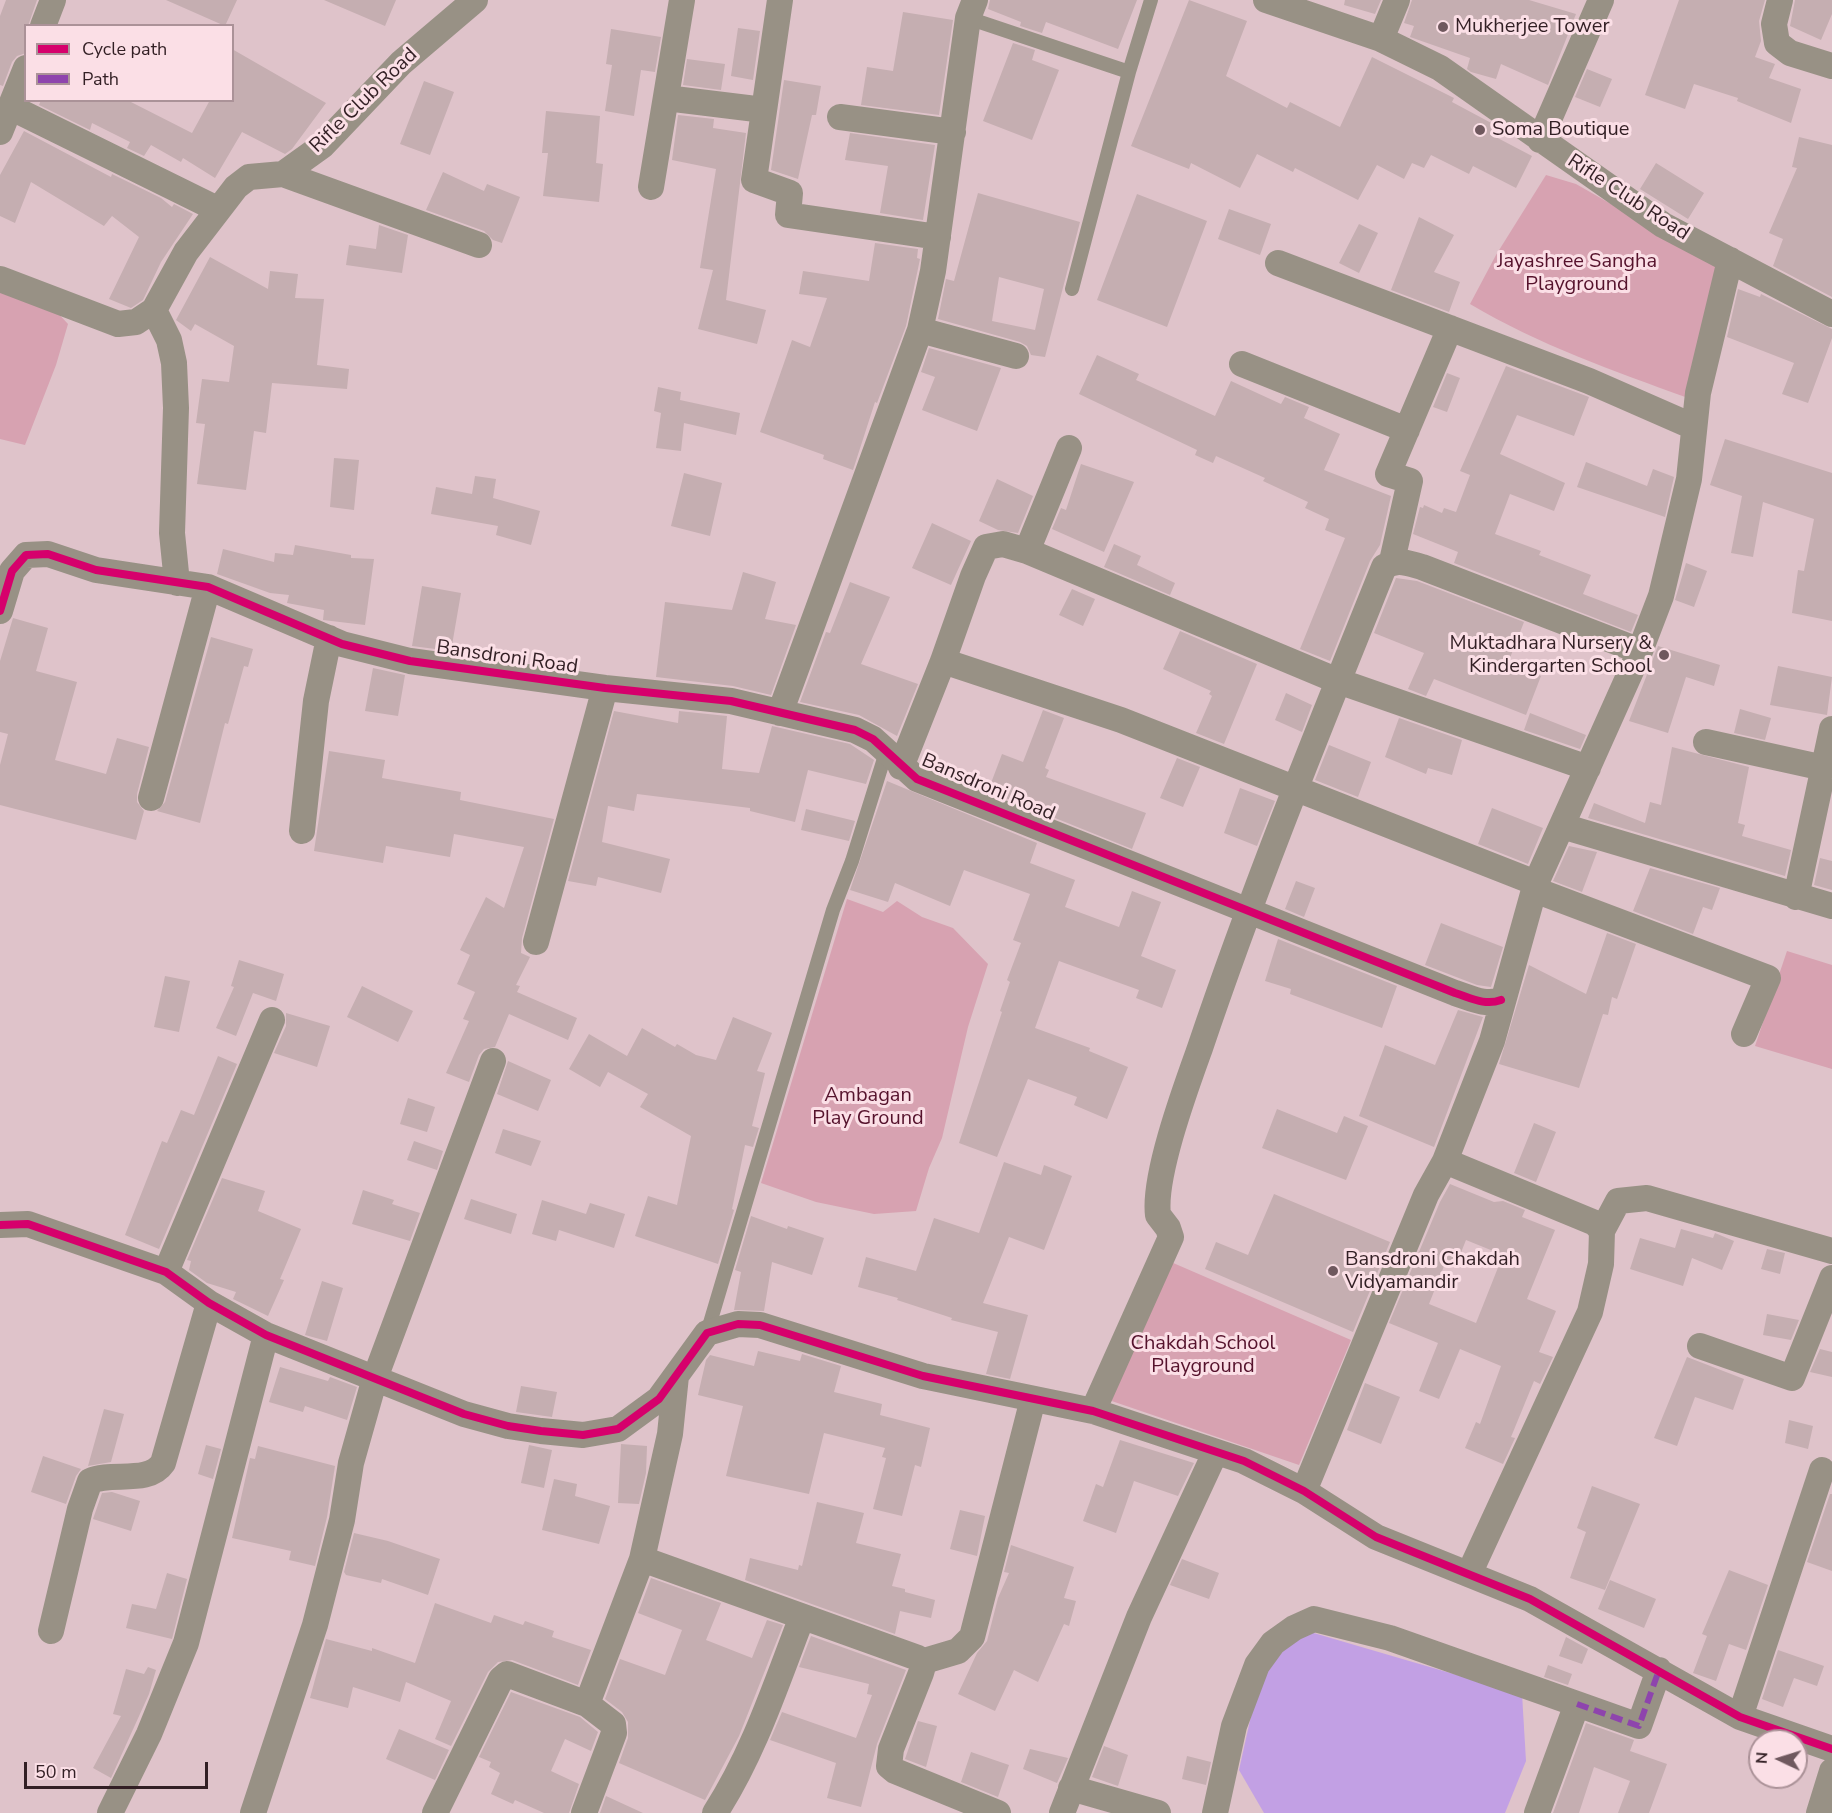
<!DOCTYPE html>
<html>
<head>
<meta charset="utf-8">
<style>
  body { margin:0 }
  #map { position:relative; width:1832px; height:1813px; overflow:hidden; background:#dfc3ca; font-family:"Nunito Sans",sans-serif }
  canvas { display:block }
  .legend { position:absolute; left:24px; top:24px; width:210px; height:78px; box-sizing:border-box; background:#fbdfe6; border:2px solid #ab9298; margin:0; padding:8px 10px; list-style:none; font-size:18px; color:#321f24 }
  .legend li { display:flex; align-items:center; gap:12px; height:30px }
  .legend b { width:30px; border:2px solid #ab9298 }
  .north { position:absolute; left:1748px; top:1729px; width:60px; height:60px; box-sizing:border-box; background:#fbdfe6; border:2px solid #ab9298; border-radius:50%; rotate:274deg; font-size:16px; font-weight:700; line-height:24px; text-align:center; color:#321f24 }
  .north::after { content:''; display:block; margin:auto; width:21px; height:27px; background:#6f585e; clip-path:polygon(50% 0,100% 100%,50% 72%,0 100%) }
  .scale { position:absolute; left:24px; top:1762px; width:184px; height:27px; box-sizing:border-box; border:3px solid #321f24; border-top:0; padding-left:8px; font-size:18px; line-height:21px; white-space:nowrap; color:#321f24; -webkit-text-stroke:4px #fbdfe6; paint-order:stroke }
</style>
</head>
<body>
<div id="map">
<canvas width="1832" height="1813"></canvas>
<ul class="legend">
<li><b style="height:8px;background:#d6006c"></b>Cycle path</li>
<li><b style="height:8px;background:#8e44ad"></b>Path</li>
</ul>
<div class="north">N</div>
<div class="scale">50 m</div>
</div>
<script>
const c = document.querySelector('canvas').getContext('2d');
c.lineJoin = 'round';
function paint(path, color) { c.fillStyle = color; c.fill(path, 'evenodd'); }
function strokePath(path, color, width, dash) { c.strokeStyle = color; c.lineWidth = width; c.lineCap = dash ? 'butt' : 'round'; c.setLineDash(dash || []); c.stroke(path); }
function write(font, color, halo, rows, align = 'center') {
  c.font = font + ' "Nunito Sans",sans-serif'; c.lineWidth = 6; c.setLineDash([]); c.textBaseline = 'middle'; c.strokeStyle = halo; c.fillStyle = color; for (const [text, x, y, turn = 0] of rows) {
    c.save(); c.translate(x, y); c.rotate((+turn || 0) * Math.PI / 180); c.textAlign = isNaN(turn) ? turn : align; if (halo) c.strokeText(text, 0, 0); c.fillText(text, 0, 0); c.restore();
  }
}
paint(new Path2D(`
  M1546,175L1576,184L1718,265L1688,398C1614,371 1539,345 1470,304L1496,255Z
  M0,288L55,310L68,324L56,365L25,445L0,439Z
  M847,899L883,912L897,901L922,917L953,928L988,964L968,1027L942,1138L929,1168L916,1211L874,1214L816,1202L761,1183Z
  M1787,951L1832,965V1069L1755,1046Z
  M1164,1259L1351,1340L1299,1465L1100,1397Z`), '#d7a2b1');
paint(new Path2D(`
  M1300,1629L1522,1694L1526,1761L1505,1813H1264L1239,1770L1261,1671Z`), '#c2a0e4');
paint(new Path2D(`
  M6,0H37L28,26H26V53L17,56L12,62L3,86L0,85V16Z
  M166,0H237L225,26Z
  M324,0H396L385,26Z
  M990,0H1137L1118,49L1046,22L1042,33L1020,26L1021,22L988,9Z
  M1189,0L1247,21L1226,76L1287,108L1290,102L1340,127L1372,57L1454,98L1452,102L1495,125L1490,134L1532,156L1516,188L1473,166L1469,174L1431,155L1424,168L1412,163L1404,179L1377,165L1358,200L1295,168L1293,172L1257,154L1240,188L1191,163L1189,169L1131,146Z
  M1345,0H1381L1375,14L1344,5Z
  M1412,0H1529L1576,14L1548,85L1501,64L1496,79L1471,72L1467,69L1470,58L1410,37L1414,26L1404,23Z
  M1679,0H1765L1759,21L1761,41L1755,57L1775,64L1769,78L1801,89L1791,123L1737,101L1738,98L1694,84L1685,109L1645,95Z
  M1795,0H1832V14L1821,40L1790,26Z
  M903,12L953,20L939,115L861,105L867,67L893,71Z
  M738,28L760,31L753,80L731,76Z
  M611,29L661,37L655,72L641,70L634,116L605,111L612,65L606,64Z
  M1013,43L1035,50L1032,60L1059,70L1032,140L983,121Z
  M232,49L326,103L292,149L285,154L242,132L215,178L183,158L181,162L151,145L144,156L127,148L130,142L92,123L90,130L39,105L41,100H127L192,133L210,100H232Z
  M687,59L725,64L721,90L683,85Z
  M1587,69L1612,79L1600,107L1575,97Z
  M784,80L821,86L816,115H812L798,179L771,170Z
  M424,81L454,92L430,155L400,144Z
  M546,111L600,116L596,163L603,164L599,202L543,196L548,153H542Z
  M678,115L714,119L713,128L746,133L726,300L766,310L757,344L698,329L713,270L700,268L716,169L672,160Z
  M24,131L111,177L112,174L161,198L172,207L174,204L193,214L161,262L143,300L131,308L109,299L139,237L112,216L104,226L31,182L15,223L0,216V175Z
  M850,133L935,145L923,220L880,213L888,166L845,160Z
  M1799,137L1832,145V297L1773,266L1783,239L1769,233L1797,168L1792,167Z
  M1656,163L1704,193L1688,219L1640,189Z
  M443,172L484,191L487,184L520,197L502,243L493,240L484,231L426,210Z
  M978,193L1080,222L1045,357L1031,355L1027,346L1020,342L938,319L946,279L954,281ZM999,277L1044,289L1035,330L992,321Z
  M1137,194L1207,221L1167,327L1097,300Z
  M1229,209L1271,224L1260,255L1218,239Z
  M1419,217L1454,235L1434,272L1460,282L1449,312L1391,290Z
  M1359,224L1378,233L1359,273L1339,263Z
  M379,225L408,235L402,273L346,265L349,245L376,249Z
  M875,243L918,249L917,258L920,259L906,326L877,403L875,402L853,470L823,459L824,455L760,432L792,340L810,347L827,298L799,294L803,271L869,281Z
  M210,257L268,289L270,271L298,274L295,298L324,299L317,365L349,369L347,389L272,383L266,433L254,431L246,490L197,484L205,424L196,423L202,379L229,382L234,346L195,324L191,331L176,320Z
  M1738,289L1760,297L1761,294L1832,329V338L1808,403L1782,394L1794,363L1727,337Z
  M929,348L1001,368L977,431L922,410L935,377L921,372Z
  M1097,355L1139,374L1136,380L1215,416L1231,381L1281,404L1285,397L1309,407L1304,418L1340,434L1324,470L1391,496L1380,545L1370,561L1330,661L1300,649L1345,538L1325,530L1329,519L1305,508L1308,502L1263,481L1265,478L1216,456L1213,463L1195,455L1197,450L1079,394Z
  M1506,366L1589,397L1574,436L1517,415L1500,454L1565,483L1554,511L1510,494L1495,534L1541,551L1539,555L1591,575L1583,594L1638,615L1631,632L1454,563L1458,552L1413,534L1420,507L1423,508L1424,505L1442,513L1444,508L1456,512L1470,475L1460,471Z
  M1447,373L1460,378L1447,412L1433,407Z
  M658,387L681,392L680,400L740,413L736,435L684,423L681,451L656,448L661,413L654,411Z
  M1725,439L1832,473V621L1792,613L1798,570L1804,571L1814,519L1763,502L1753,557L1731,553L1742,496L1710,485Z
  M334,458L359,460L354,510L330,507Z
  M1586,462L1647,486L1653,469L1674,477L1665,517L1577,487Z
  M1081,464L1134,482L1104,552L1052,529L1061,508L1066,510Z
  M684,473L722,483L710,536L671,526Z
  M475,476L496,479L493,498L540,511L531,545L496,535L498,526L431,514L436,487L472,494Z
  M997,479L1033,496L1018,533L998,530L979,521Z
  M932,523L971,541L951,585L912,568Z
  M1114,544L1141,556L1137,565L1175,583L1170,595L1104,567Z
  M295,545L351,555V558L374,559L365,625L323,620L324,610L287,603L289,595L270,593L217,574L223,549L274,562L275,553L293,555Z
  M1686,563L1707,571L1694,607L1675,600Z
  M743,572L776,582L765,619L796,625L771,695L733,686L656,677L665,602L732,610Z
  M1396,578L1417,581L1524,622L1508,663L1541,676L1526,715L1434,679L1426,696L1408,689L1424,653L1374,633Z
  M850,582L890,597L861,664L918,684L897,736L859,715L800,702L826,632L830,633Z
  M422,586L461,593L451,651L412,646Z
  M1072,589L1095,599L1083,626L1059,615Z
  M13,618L48,628L36,671L77,682L55,760L106,774L117,738L149,747L137,794V802L144,811L136,840L0,805V765L8,734L0,732V661Z
  M1180,631L1257,664L1224,744L1196,733L1212,696L1209,694L1211,691L1163,669Z
  M211,637L253,649L248,667L244,666L228,724L225,723L200,823L157,811L165,802Z
  M1658,646L1720,665L1714,686L1686,677L1668,733L1629,721Z
  M1778,666L1832,677L1827,715L1770,705Z
  M373,668L405,675L398,716L365,711Z
  M1286,693L1312,705L1302,732L1275,720Z
  M1740,709L1771,718L1765,740L1734,733Z
  M1043,710L1064,718L1045,768L1049,770L1046,777L1146,813L1132,849L988,791L1002,754L1023,762Z
  M614,711L678,723L679,711L727,716L722,769L759,773L772,726L850,744L874,760L866,784L808,770L795,822L750,811V808L637,794L634,811L608,806L602,842L670,859L661,893L598,877L596,886L568,881Z
  M1530,713L1586,735L1580,749L1524,730Z
  M1399,718L1462,740L1452,775L1428,768L1426,774L1385,757Z
  M1329,745L1371,762L1358,797L1315,780Z
  M1672,747L1749,767L1738,823L1745,825L1742,836L1791,850L1785,876L1588,818L1594,803L1645,823L1650,802L1661,805Z
  M329,751L385,760L382,778L461,792L460,800L554,819L522,938L521,953L530,957L516,985L520,986L517,992L577,1018L568,1040L509,1014L495,1047L484,1049L479,1055L469,1082L446,1073L469,1021L463,1019L475,992L457,984L470,955L460,950L486,897L504,908L524,847L454,834L450,857L386,846L383,863L314,851Z
  M1177,758L1200,767L1183,807L1160,798Z
  M887,781L1037,843L1030,863L1075,880L1065,907L1119,927L1132,891L1161,902L1141,956L1176,970L1162,1008L1136,998L1139,990L1059,961L1035,1028L1090,1048L1089,1051L1128,1067L1107,1119L1074,1105L1077,1097L1028,1079L997,1157L959,1143L1002,1012L1000,1011L1010,982L1007,980L1021,943L1013,940L1030,894L964,870L950,906L895,883L888,902L850,890Z
  M1240,788L1275,801L1257,846L1224,833Z
  M1492,808L1543,828L1528,864L1478,844Z
  M806,809L855,821L849,841L801,830Z
  M1569,846L1597,852L1582,892L1553,881Z
  M1820,858L1832,861V890L1814,885Z
  M1650,868L1720,888L1712,910L1703,907L1693,934L1633,911Z
  M1296,881L1315,888L1304,917L1285,909Z
  M1441,923L1503,947L1491,987L1477,985L1425,965Z
  M1607,933L1636,944L1617,999L1612,997L1608,1015L1603,1014L1579,1088L1499,1064L1529,965L1586,994Z
  M1278,939L1397,986L1382,1028L1290,994L1291,989L1265,981Z
  M239,960L284,974L276,1001L253,993L236,1036L216,1028L234,987L231,986Z
  M165,976L190,981L179,1032L154,1027Z
  M362,986L413,1011L398,1042L347,1017Z
  M1458,1010L1483,1017L1434,1147L1359,1116L1385,1045L1435,1065Z
  M286,1013L330,1026L317,1067L274,1053L286,1026Z
  M733,1017L772,1033L757,1071L765,1073L752,1126L759,1128L753,1147L745,1145L732,1209L734,1210L718,1264L635,1236L648,1196L677,1205L691,1136L640,1107L648,1094L608,1072L600,1087L569,1069L589,1034L627,1056L642,1028L675,1047L677,1044L696,1055L716,1060Z
  M218,1056L237,1064L159,1249L125,1235L162,1141L167,1143L181,1110L194,1115Z
  M508,1061L551,1080L538,1111L497,1094Z
  M408,1098L435,1107L427,1132L400,1124Z
  M1277,1109L1337,1133L1344,1116L1368,1126L1346,1180L1262,1148Z
  M1534,1123L1556,1132L1536,1182L1514,1173Z
  M503,1129L541,1141L531,1166L495,1153Z
  M414,1141L443,1151L437,1170L407,1160Z
  M1004,1162L1041,1175L1044,1165L1072,1176L1044,1250L1009,1237L983,1303L1028,1315L1010,1379L986,1374L998,1332L951,1320L952,1318L897,1300L898,1298L858,1287L866,1257L916,1271L934,1218L979,1233Z
  M222,1178L265,1191L258,1211L301,1229L280,1279L284,1280L268,1316L233,1299L236,1292L207,1283L189,1270L191,1261L187,1260Z
  M1450,1184L1494,1202L1503,1201L1525,1210L1522,1217L1555,1230L1527,1299L1556,1311L1539,1352L1553,1357L1540,1384L1534,1381L1511,1437L1515,1438L1503,1464L1465,1448L1476,1422L1480,1424L1501,1366L1460,1349L1439,1399L1419,1391L1438,1343L1389,1323L1440,1202ZM1466,1240L1503,1255L1476,1323L1429,1304L1446,1261L1456,1265Z
  M363,1190L394,1200L392,1204L420,1213L410,1241L352,1224Z
  M1274,1194L1390,1242L1353,1332L1205,1269L1216,1242L1248,1255Z
  M471,1199L517,1214L511,1234L464,1219Z
  M542,1200L586,1214L590,1203L625,1214L614,1248L559,1230L556,1241L532,1234Z
  M751,1216L787,1229L788,1226L824,1238L812,1275L772,1262L764,1311L734,1310L741,1272L735,1270Z
  M1681,1229L1713,1238L1715,1233L1734,1241L1722,1270L1692,1258L1683,1286L1630,1269L1640,1238L1675,1248Z
  M1767,1249L1785,1253L1780,1274L1761,1269Z
  M322,1281L343,1288L327,1341L305,1335Z
  M1767,1314L1799,1320L1791,1340L1763,1335Z
  M1820,1349L1832,1352V1377L1810,1372Z
  M758,1351L800,1361L802,1354L841,1366L834,1392L882,1404L880,1415L930,1428L921,1467L915,1465L902,1516L873,1509L886,1458L882,1457L885,1448L824,1433L809,1494L726,1476L743,1406L698,1395L706,1360L710,1355L754,1366Z
  M1687,1357L1744,1379L1733,1410L1695,1397L1677,1446L1654,1438Z
  M280,1367L328,1381L330,1377L357,1387L347,1420L305,1406L303,1412L269,1402Z
  M1365,1383L1400,1397L1381,1444L1347,1430Z
  M521,1386L557,1392L552,1417L516,1412Z
  M104,1409L124,1414L111,1462L88,1466Z
  M1789,1420L1813,1426L1808,1449L1785,1443Z
  M1120,1440L1194,1463L1178,1496L1134,1481L1116,1533L1083,1521L1096,1484L1103,1487Z
  M621,1444L647,1446L646,1473L639,1504L618,1503Z
  M206,1445L221,1449L213,1479L198,1474Z
  M529,1445L552,1450L544,1488L521,1483Z
  M258,1446L335,1466L327,1517L315,1566L289,1560L291,1551L232,1538L250,1458L255,1459Z
  M43,1456L81,1469L76,1476L66,1504L31,1492Z
  M554,1479L577,1484L575,1496L610,1506L599,1544L542,1530Z
  M1592,1486L1640,1504L1605,1590L1570,1578L1586,1532L1577,1528Z
  M112,1492L140,1501L131,1531L93,1519L102,1493Z
  M1830,1494H1832V1571L1807,1562Z
  M817,1502L864,1513L856,1543L901,1554L892,1586L905,1589V1592L935,1600L931,1618L900,1611L895,1634L745,1580L750,1558L798,1570L799,1565L802,1566Z
  M960,1510L985,1516L977,1556L950,1549Z
  M354,1533L388,1541L440,1559L428,1595L382,1579L381,1583L346,1575L344,1572Z
  M1011,1545L1074,1567L1064,1598L1076,1601L1069,1626L1064,1624L1038,1682L1014,1670L995,1711L958,1694L977,1653L987,1641L998,1598L1009,1573L1004,1572Z
  M1182,1559L1219,1573L1209,1599L1170,1585Z
  M1729,1570L1768,1585L1746,1650L1729,1644L1716,1681L1693,1673L1707,1636L1702,1634Z
  M167,1573L187,1579L172,1639L126,1628L132,1604L156,1609Z
  M651,1578L721,1603L706,1640L752,1658L767,1620L783,1625L739,1736L705,1800L619,1763L628,1738V1722L622,1712L605,1699L620,1659L665,1675L682,1630L638,1613Z
  M1610,1580L1656,1599L1644,1628L1598,1609Z
  M435,1603L491,1623L494,1615L523,1625L525,1621L554,1631L552,1637L591,1650L578,1685L512,1660L498,1662L488,1672L451,1746L435,1739L451,1701L406,1682L400,1702L353,1687L348,1708L310,1698L326,1639L372,1651V1648L415,1663Z
  M811,1636L906,1670L877,1744L861,1807L827,1798L836,1763L770,1740L782,1712L856,1738L872,1695L867,1694L869,1684L799,1667Z
  M1566,1637L1588,1649L1582,1664L1559,1656Z
  M1778,1650L1824,1666L1817,1686L1794,1678L1783,1707L1762,1699Z
  M1548,1665L1572,1674L1568,1685L1544,1677Z
  M148,1667L156,1670L149,1694L111,1778L93,1768L121,1716L113,1714L126,1669L144,1674Z
  M511,1692L580,1717L598,1732L591,1751L565,1739L551,1771L579,1784L569,1813H544L515,1800L513,1804L491,1794L500,1773L489,1767L491,1762L479,1757Z
  M918,1721L937,1726L926,1767L905,1759Z
  M1586,1723L1634,1740L1630,1751L1667,1764L1649,1813H1618L1630,1781L1594,1767L1579,1813H1553Z
  M399,1729L449,1750L435,1780L386,1759Z
  M1104,1746L1128,1755L1118,1786L1092,1777Z
  M1030,1749L1068,1758L1057,1783L1023,1769Z
  M971,1752L1009,1765L998,1797L961,1782Z
  M1187,1756L1211,1762L1206,1785L1182,1779Z
  M606,1796L643,1813H600Z`), '#c5aeb1');
strokePath(new Path2D(`
  M968,18L1129,72L1151,0
  M1072,289L1129,72
  M707,1333L833,910L852,861L886,752`), '#989185', 14);
strokePath(new Path2D(`
  M780,0L754,180L790,193L788,215L938,237
  M975,0L968,18L933,271L920,330L1016,356
  M1266,0L1381,39L1440,68L1663,225L1832,314
  M1780,0L1774,24L1777,43L1790,53L1832,66
  M43,26L53,0
  M1381,39L1397,0
  M666,98L764,110
  M10,107L217,209
  M840,117L953,132
  M0,132L26,68
  M1540,140L1601,0
  M283,174L479,245
  M651,187L682,0
  M1278,263L1589,381L1694,427
  M0,279L118,324L136,322L154,310L186,252L236,187L249,177L283,174L322,146L401,63L475,0
  M154,310L169,340L174,363L176,408L172,533L177,583
  M1242,364L1407,430
  M1027,551L1069,448
  M1392,561L1410,481L1388,474L1450,328
  M0,611L12,571L26,555L48,554L96,570L208,587L342,644L410,661L605,688L731,701L855,730L873,739L917,779L1455,993C1471,998 1485,1006 1501,1000
  M943,661L1121,720L1536,883
  M780,713L920,330
  M1706,742L1824,768
  M901,767L943,661L973,576L986,547L1003,544L1027,551L1338,681L1588,768
  M151,798L208,587
  M1562,826L1832,906
  M302,831L316,701L329,638
  M1535,890L1768,978L1744,1034
  M1796,897L1832,729
  M536,942L605,688
  M1445,1161L1595,1223L1602,1231L1601,1264L1590,1312L1469,1574
  M0,1225L28,1224L166,1272L209,1303L266,1335L464,1414L508,1426L541,1431L583,1435L618,1429L659,1399L707,1333L738,1324L760,1325L923,1376L1093,1411L1244,1461L1304,1491L1376,1537L1530,1599L1740,1717L1832,1749
  M1602,1231L1618,1201L1647,1198L1832,1251
  M166,1272L272,1020
  M1700,1346L1792,1378L1832,1278
  M1093,1411L1171,1237L1168,1228L1158,1215C1153,1176 1186,1087 1200,1048C1255,885 1320,726 1384,567C1397,558 1407,563 1422,567L1640,651
  M1304,1491L1426,1195L1445,1161L1492,1041L1536,883L1640,651L1661,596L1689,479L1698,393L1730,260
  M642,1559L918,1658L923,1666L921,1673L891,1749L889,1766L895,1771L998,1813
  M51,1631L80,1509L90,1481C112,1471 148,1485 163,1463L209,1303
  M921,1662L958,1651L972,1637L1033,1399
  M1577,1704L1639,1726L1659,1670
  M1740,1717L1822,1470
  M1071,1788L1158,1813
  M110,1813L149,1734L186,1643L266,1335
  M253,1813L315,1625L342,1520L351,1463L375,1378L493,1061
  M435,1813L501,1679L507,1674L587,1704L642,1559L670,1434L676,1376
  M584,1813L614,1733L613,1724L587,1704
  M715,1813C754,1753 776,1684 802,1617
  M1062,1813L1139,1617L1215,1453
  M1215,1813L1234,1726L1257,1665L1273,1643L1294,1628L1314,1619L1390,1638L1577,1704L1537,1813
  M1819,1813L1832,1771`), '#989185', 26);
strokePath(new Path2D(`
  M1577,1704L1639,1726L1659,1670`), '#8e44ad', 6, [12, 6]);
strokePath(new Path2D(`
  M0,611L12,571L26,555L48,554L96,570L208,587L342,644L410,661L605,688L731,701L855,730L873,739L917,779L1455,993C1471,998 1485,1006 1501,1000
  M0,1225L28,1224L166,1272L209,1303L266,1335L464,1414L508,1426L541,1431L583,1435L618,1429L659,1399L707,1333L738,1324L760,1325L923,1376L1093,1411L1244,1461L1304,1491L1376,1537L1530,1599L1740,1717L1832,1749`), '#d6006c', 8);
for (const [x, y, r, color] of [
  [1443,27,6,"#6f585e"],
  [1480,130,6,"#6f585e"],
  [1664,655,6,"#6f585e"],
  [1333,1271,6,"#6f585e"]
]) { const dot = new Path2D(); dot.arc(x, y, r, 0, 2 * Math.PI); c.fillStyle = color; c.fill(dot); strokePath(dot, '#fbdfe6', 2); }
write('20px', '#321f24', '#fbdfe6', [
  ["Mukherjee Tower",1455,27],
  ["Soma Boutique",1492,130],
  ["Muktadhara Nursery &",1652,644,"right"],
  ["Kindergarten School",1652,667,"right"],
  ["Bansdroni Chakdah",1345,1260],
  ["Vidyamandir",1345,1283]
], 'left');
write('20px', '#321f24', '#fbdfe6', [
  ["Rifle Club Road",364,101,-44],
  ["Rifle Club Road",1628,198,33],
  ["Bansdroni Road",507,658,8],
  ["Bansdroni Road",988,788,23]
]);
write('20px', '#55122c', '#fbdfe6', [
  ["Jayashree Sangha",1577,262],
  ["Playground",1577,285],
  ["Ambagan",868,1096],
  ["Play Ground",868,1119],
  ["Chakdah School",1203,1344],
  ["Playground",1203,1367]
]);
</script>
</body>
</html>
